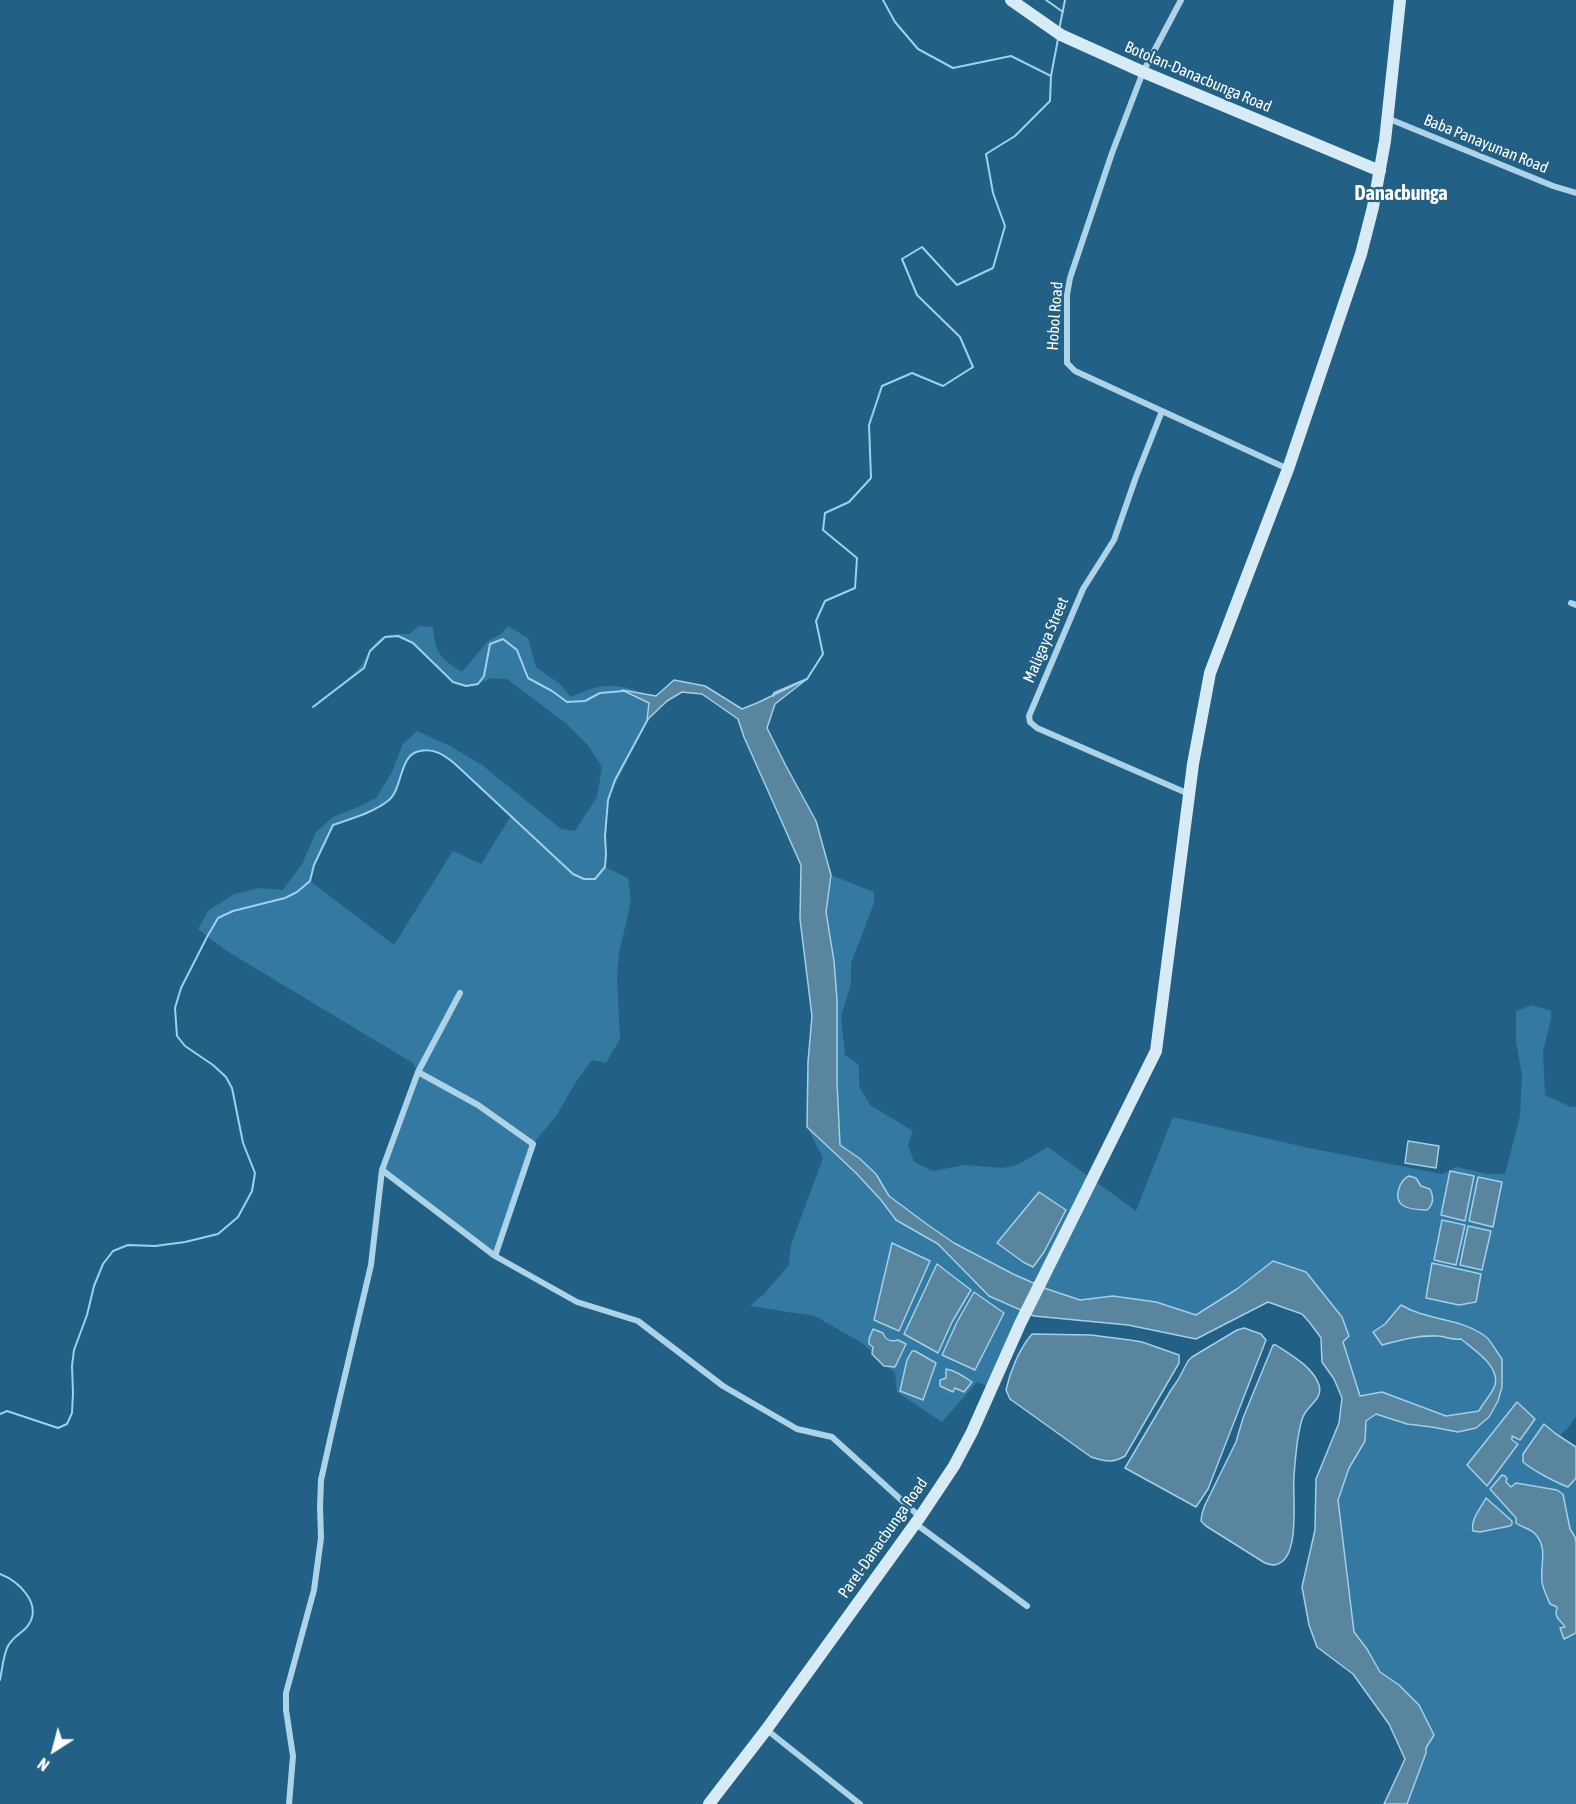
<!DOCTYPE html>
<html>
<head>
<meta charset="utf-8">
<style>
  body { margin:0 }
  #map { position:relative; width:1576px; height:1804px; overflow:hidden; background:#236086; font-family:"Asap Condensed",sans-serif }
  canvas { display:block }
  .north { position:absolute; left:24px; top:1720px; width:60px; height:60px; -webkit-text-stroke:4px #236086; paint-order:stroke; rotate:216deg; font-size:16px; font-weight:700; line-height:24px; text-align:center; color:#fff }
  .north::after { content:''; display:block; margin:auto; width:21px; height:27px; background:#fff; clip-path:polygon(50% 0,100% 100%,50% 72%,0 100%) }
</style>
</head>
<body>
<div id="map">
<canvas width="1576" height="1804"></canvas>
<div class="north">N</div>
</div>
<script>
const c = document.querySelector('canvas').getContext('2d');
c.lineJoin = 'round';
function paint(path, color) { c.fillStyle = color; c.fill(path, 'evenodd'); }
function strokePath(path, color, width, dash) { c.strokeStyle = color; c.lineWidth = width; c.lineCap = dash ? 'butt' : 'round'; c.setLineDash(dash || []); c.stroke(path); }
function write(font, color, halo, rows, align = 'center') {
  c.font = font + ' "Asap Condensed",sans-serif'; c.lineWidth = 4.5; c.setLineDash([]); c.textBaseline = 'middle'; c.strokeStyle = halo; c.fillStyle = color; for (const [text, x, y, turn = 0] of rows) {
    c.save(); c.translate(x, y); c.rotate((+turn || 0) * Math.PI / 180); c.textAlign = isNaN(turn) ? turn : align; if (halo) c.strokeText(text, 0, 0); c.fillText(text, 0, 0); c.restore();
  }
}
paint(new Path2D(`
  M419,626L433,627C436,655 439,657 462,672L488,641L502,633L508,626L528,638L536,667L560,684L571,697C603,682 614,683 647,694L624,691L649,703L647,720L608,799L605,836L606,854L605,867L628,878L631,899L626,924L619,952L617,979L620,1039L606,1063L592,1060L576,1082L556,1116L533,1144L495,1256L382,1170L418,1072L413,1063L225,950L198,929L208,911L234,894L260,888L283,890L302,864L316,832L333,817L361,806L377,797L392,772L403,744L417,731L450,746L482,765L561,829L575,831L597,797L602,767L587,744L567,724L507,679L491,678L478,684L466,686L453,682L413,644L398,636L385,637L370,651L364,668L313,707C326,692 346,683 359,668C367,659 370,645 381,638C390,633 399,634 409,634ZM430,749L444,755L454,763L511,816L481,864L453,851L394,945L310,881L314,865L333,825C350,819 375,812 389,800C403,788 399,762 416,752C419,750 426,750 430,749Z
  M831,875L874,892V903L851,963V984L841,1016L845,1055L859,1065V1086L870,1105L913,1131L908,1145L914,1162L933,1171L965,1165L1003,1168L1017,1165L1048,1147L1136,1211L1173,1117L1309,1148L1442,1174L1457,1167L1487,1174H1505L1520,1116L1522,1076L1516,1041V1011L1532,1005L1551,1011V1019L1543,1052L1545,1095L1571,1107H1576V1416L1569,1427L1560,1435L1576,1448V1804H1407L1426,1753V1748L1399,1685L1380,1672L1367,1649L1354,1632L1338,1500L1349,1468L1365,1441L1366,1421L1377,1414L1407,1424L1476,1428L1502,1387V1360L1494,1349L1488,1338L1454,1321L1421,1315L1401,1305L1385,1324L1374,1332L1382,1345C1400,1340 1418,1336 1437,1336C1446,1337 1452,1340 1462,1339C1474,1350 1502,1368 1494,1387C1490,1395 1484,1403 1479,1411L1446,1416L1382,1392L1360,1397L1343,1342L1342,1317L1306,1271L1273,1261L1237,1289L1196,1315L1156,1302L1113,1296L1080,1300L1039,1286L1013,1274L954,1243L928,1225L889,1196L876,1174L859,1158L840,1145L837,1082V1000L834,961L826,912Z
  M807,1127L856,1173L881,1200L896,1220L938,1244L989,1296L1025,1314L992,1388L977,1382L942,1422L897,1392L895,1373L862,1343L815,1316L750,1306L764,1294L789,1265L791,1245L823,1158Z`), '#3479a2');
const water = new Path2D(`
  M807,679L775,704L767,728L786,766L816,821L831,875L826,912L834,961L837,1000V1082L840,1145L859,1158L876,1174L889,1196L928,1225L954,1243L1013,1274L1047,1289L1080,1300L1113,1296L1156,1302L1196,1315L1237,1289L1273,1261L1306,1272L1342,1317L1349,1336L1343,1342L1360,1396L1382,1392L1446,1416L1479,1411C1483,1403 1492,1394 1495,1385C1500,1366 1474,1350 1461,1339C1453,1340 1447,1337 1438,1336C1419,1335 1400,1340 1382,1345L1373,1332L1385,1324L1401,1305C1428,1321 1458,1317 1485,1336C1491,1340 1497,1353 1502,1359V1387L1498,1401L1489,1417L1476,1428L1458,1432L1432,1427L1407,1424L1376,1414L1366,1421L1365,1441L1349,1468L1338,1500L1354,1632L1367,1649L1380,1672L1399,1685L1419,1705L1434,1735L1426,1748V1753L1407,1804H1384L1405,1759L1389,1724L1353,1674L1317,1647L1309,1625L1302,1587L1315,1530L1316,1479L1339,1423L1342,1398L1334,1379L1322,1362L1321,1338L1310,1323L1302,1314L1268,1302L1196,1339L1128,1325L1034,1316L989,1296L938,1244L896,1220L881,1200L856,1173L807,1127L808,1062L812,1016L800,919L801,865L744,737L738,719L702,694L682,692L667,701L647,720L649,703L622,690L656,696L674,680L705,686L742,709L757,703Z
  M1408,1141L1439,1146L1436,1168L1405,1163Z
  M1450,1171L1474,1176L1465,1221L1441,1215Z
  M1409,1176L1416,1178L1421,1186L1430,1189C1434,1197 1434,1204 1427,1210C1420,1210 1408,1209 1402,1205C1393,1197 1400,1180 1409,1176Z
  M1478,1177L1502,1182L1493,1227L1469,1221Z
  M1039,1192L1066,1210L1044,1252L1033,1267L1023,1262L997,1243Z
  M1442,1220L1465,1225L1456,1265L1434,1260Z
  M1468,1226L1491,1231L1482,1270L1460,1265Z
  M892,1243L930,1261L899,1331L874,1320Z
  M1432,1263L1481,1274L1476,1302L1459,1305L1426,1298Z
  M937,1264L971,1290L952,1322L938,1353L904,1334Z
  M974,1292L1004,1313L975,1370L942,1355L957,1322Z
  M1244,1328L1261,1334L1266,1340L1208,1489L1196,1507L1125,1468L1171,1390L1178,1380L1188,1361L1192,1357L1237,1330Z
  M873,1329L883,1333C886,1341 891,1342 898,1340L906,1344L895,1367L884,1366L872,1354L873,1347L869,1344V1339Z
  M1032,1334L1091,1335L1130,1340L1142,1342L1179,1355V1363L1125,1456C1112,1464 1104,1461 1091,1457L1010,1399L1006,1390C1010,1372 1019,1349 1032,1334Z
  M1273,1345H1276C1291,1355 1313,1367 1319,1385C1323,1397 1311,1404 1305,1413C1298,1423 1295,1462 1294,1476C1292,1495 1302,1562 1274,1565C1271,1565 1268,1564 1265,1563L1206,1526L1201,1521L1202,1514L1205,1505L1236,1442L1243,1418Z
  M912,1351H915L936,1363L923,1400L900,1391L907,1360Z
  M946,1369C955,1370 965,1377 972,1382L964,1392L955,1388L953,1392L940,1386V1380L946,1378Z
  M1517,1402L1535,1419L1520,1440L1512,1436V1440L1518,1444L1487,1486L1467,1465Z
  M1544,1424L1556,1434L1576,1447V1478L1568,1487C1557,1483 1532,1470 1523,1462V1454Z
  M1502,1475L1505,1476L1507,1479L1506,1482L1511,1487L1516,1483L1557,1490L1563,1494L1570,1529L1575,1537L1576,1542V1633L1564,1639L1560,1628L1565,1627C1563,1623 1556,1619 1556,1613C1556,1611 1557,1609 1557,1607L1550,1604C1547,1597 1543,1589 1542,1582C1540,1566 1548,1548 1536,1535C1531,1528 1522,1528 1516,1523V1518L1490,1489Z
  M1486,1498L1512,1521V1524L1510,1526L1480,1532L1473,1531C1470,1520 1481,1508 1486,1498Z`);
paint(water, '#5a859f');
strokePath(water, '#a1d0ea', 1.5);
strokePath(new Path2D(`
  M883,0L895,22L918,49L953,68L1011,56L1051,76
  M1046,0L1063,12
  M1059,30L1065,0
  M773,696L774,693L807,679L823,654L816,621L825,601L855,588L857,558L823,530L825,513L849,502L871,478L869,425L882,386L912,373L943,386L973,367L960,337L917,295L902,259L922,247L957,285L993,268L1005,226L993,193L986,154L1015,136L1050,101L1051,76L1058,39
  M313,707L364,668L370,651L385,637L398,636L413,643L453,682L466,686L478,684L484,676L490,644L503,639L517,650L528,678L552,691L567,702L585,701L600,693L623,691
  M0,1414L7,1411L58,1428L67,1424L72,1413L73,1393L72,1366L74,1350L87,1315L94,1286L103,1264L113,1251L128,1245L155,1246L185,1242L218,1234L238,1217L252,1191L255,1173L243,1143L232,1088L226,1077L213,1065L185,1046L177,1036L175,1008L181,988L207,937L218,918L233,911L285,898L297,892L310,881L314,865L333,825C350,819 375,812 389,800C403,788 399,754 420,751C434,748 444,755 454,763L573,874L584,879H595L605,867L606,854L605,836L608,800L615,780L648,719
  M0,1574C18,1581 42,1603 29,1624C24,1633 13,1635 7,1648C3,1658 2,1670 0,1680`), '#a1d0ea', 2);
strokePath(new Path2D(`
  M1181,0L1143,72L1112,153L1070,278L1067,295V363L1075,371L1288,469
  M1387,118L1553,186L1576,193
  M1162,411L1136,477L1114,540L1083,589L1029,716L1030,722L1037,728L1189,794
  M1571,603L1576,605
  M418,1072L460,993
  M382,1170L495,1256L577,1302L638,1321L723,1386L797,1429L832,1437L920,1517
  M916,1524L1027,1606
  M767,1730L860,1804
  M289,1804L293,1756L286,1710V1693L314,1590L321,1538L320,1507L321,1480L334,1422L371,1265L382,1170L418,1072L478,1105L533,1144L495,1256`), '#add3e9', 6);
strokePath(new Path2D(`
  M1011,0L1061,35L1143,72L1380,171
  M709,1804L766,1730L920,1517L954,1466L972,1432L1020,1324L1156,1051L1193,764L1210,673L1288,469L1361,254L1373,207L1385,141L1400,0`), '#d7ebf7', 12);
write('16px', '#fff', '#236086', [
  ["Botolan-Danacbunga Road",1198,77,23],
  ["Baba Panayunan Road",1486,144,22],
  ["Hobol Road",1055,316,-86],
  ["Maligaya Street",1046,640,-67],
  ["Parel-Danacbunga Road",883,1538,-55]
]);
write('bold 20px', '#fff', '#236086', [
  ["Danacbunga",1401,194]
]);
</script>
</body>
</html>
